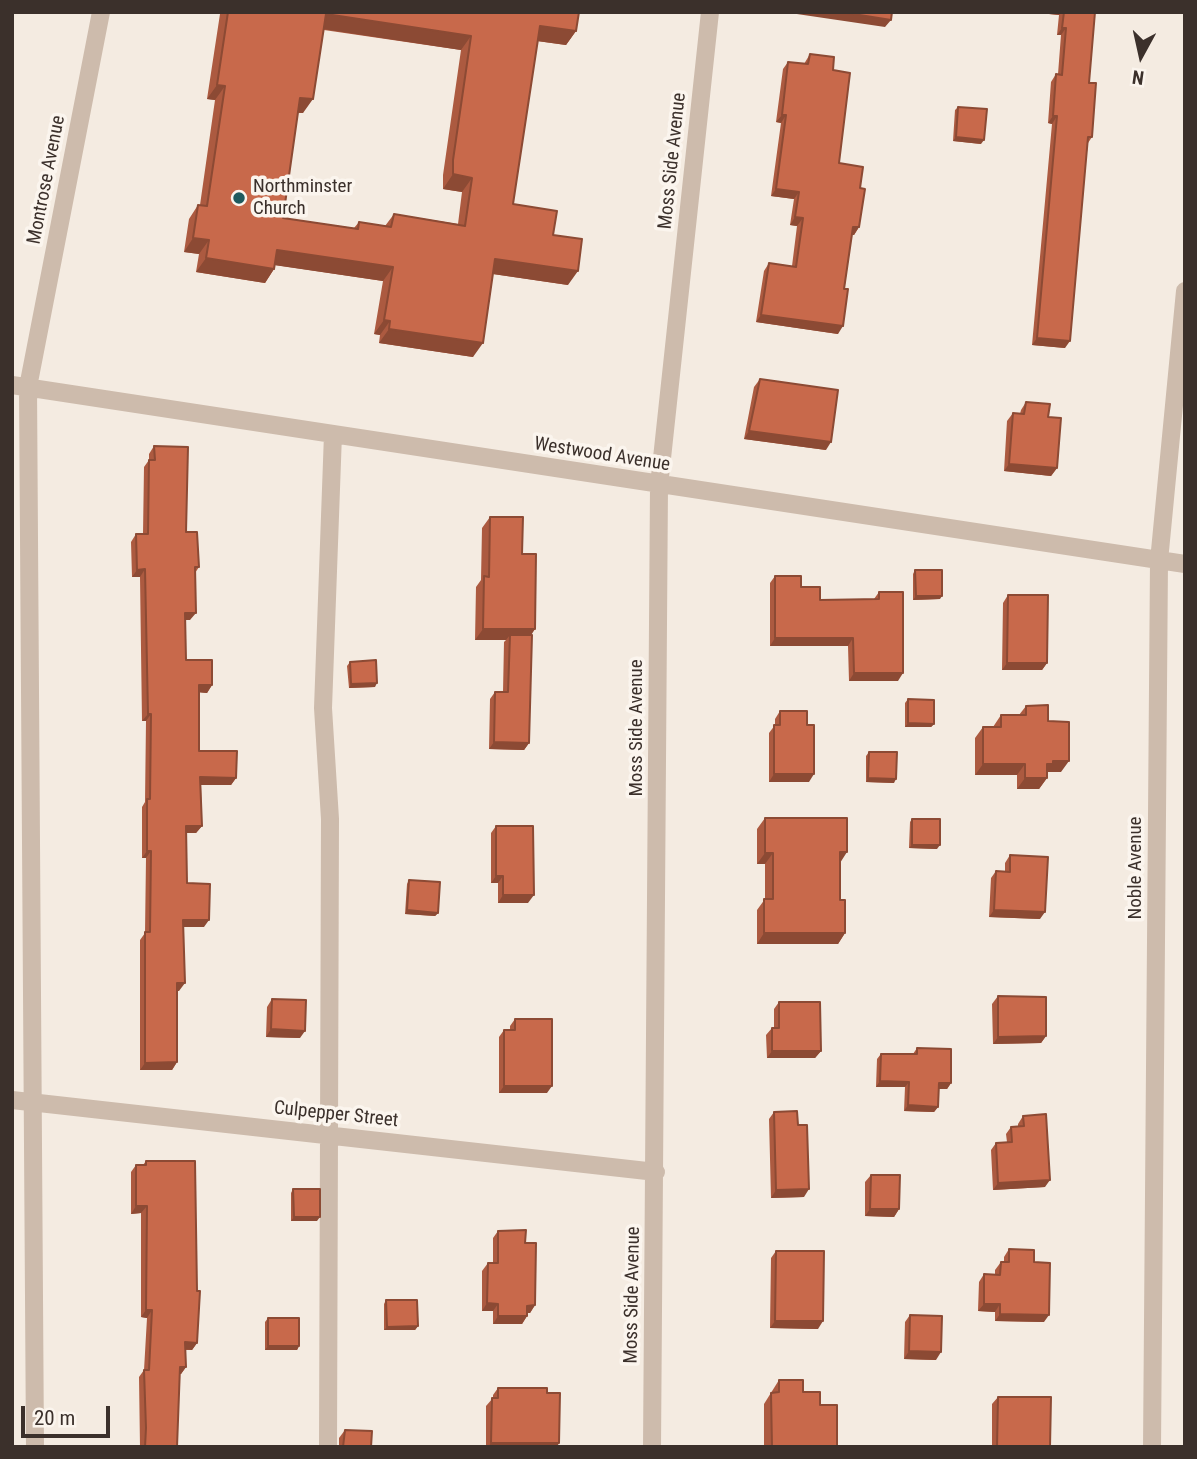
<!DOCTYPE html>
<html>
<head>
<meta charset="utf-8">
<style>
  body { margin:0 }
  #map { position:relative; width:1197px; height:1459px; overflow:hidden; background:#f4ebe1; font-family:"Roboto Condensed",sans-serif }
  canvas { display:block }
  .frame { position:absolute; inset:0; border:14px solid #3b302b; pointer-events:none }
  .north { position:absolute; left:1106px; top:21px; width:70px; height:70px; -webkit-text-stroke:5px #fbf5ee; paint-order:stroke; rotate:188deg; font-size:19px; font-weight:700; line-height:28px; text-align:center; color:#3b302b }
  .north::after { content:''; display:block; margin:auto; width:24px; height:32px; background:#3b302b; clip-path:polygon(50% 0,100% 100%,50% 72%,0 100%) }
  .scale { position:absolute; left:21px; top:1406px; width:89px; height:32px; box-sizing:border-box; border:4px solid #3b302b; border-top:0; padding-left:9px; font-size:21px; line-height:24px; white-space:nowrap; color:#3b302b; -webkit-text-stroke:5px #fbf5ee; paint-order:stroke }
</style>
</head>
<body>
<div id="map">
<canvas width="1197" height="1459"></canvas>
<div class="frame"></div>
<div class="north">N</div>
<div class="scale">20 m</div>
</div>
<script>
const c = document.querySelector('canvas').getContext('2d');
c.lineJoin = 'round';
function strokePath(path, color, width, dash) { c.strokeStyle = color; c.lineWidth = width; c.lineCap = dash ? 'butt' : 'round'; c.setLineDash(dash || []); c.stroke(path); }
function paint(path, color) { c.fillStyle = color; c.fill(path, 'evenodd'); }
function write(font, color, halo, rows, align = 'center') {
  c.font = font + ' "Roboto Condensed",sans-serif'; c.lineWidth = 7; c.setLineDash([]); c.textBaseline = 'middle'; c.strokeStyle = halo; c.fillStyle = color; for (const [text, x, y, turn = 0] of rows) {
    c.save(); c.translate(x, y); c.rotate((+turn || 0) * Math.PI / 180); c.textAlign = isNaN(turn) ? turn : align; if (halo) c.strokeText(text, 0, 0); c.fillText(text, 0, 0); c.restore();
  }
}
strokePath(new Path2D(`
  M12,385L1185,564
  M12,1100L656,1172
  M35,1447L28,387L101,12
  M328,1447L330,819L323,708L333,434
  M652,1447L659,486L710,12
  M1152,1447L1159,561L1185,291`), '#cdbbac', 18);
paint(new Path2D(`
  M207,12H579L576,31L566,45L537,41L513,204L553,235L568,285L493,274L473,357L379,343L380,335L374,334L383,281L275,265L274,269L265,283L196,272L199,254L184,252L189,219L198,205H200L215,100L207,99L220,14ZM324,30L461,50L443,175V189L462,192L458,224L394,214L385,226L359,222L354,228L283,218L298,113H303Z
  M1049,12H1095L1089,83L1092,137L1088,143L1065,348L1032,345L1052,124L1048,123L1051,82L1056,74H1058L1061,35H1057L1059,15L1049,14Z
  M810,54L833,70L839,163L860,188L859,227L854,235H852L838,334L756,322L764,271L769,263L792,266L797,226L790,225L794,199L771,196L781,123L776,122L783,69L788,62L804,64Z
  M958,107L981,144L953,141L955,110Z
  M760,379L826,450L744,439L754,387Z
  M1026,402L1057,468L1051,476L1004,471L1007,421L1013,413L1020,414L1021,410Z
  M154,446L199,567L195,573L190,620H185L186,660L212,685L207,693L199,692V751L236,778L231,785H201L202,826L196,833H186L187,883L204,927H183L179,991H177V1062L172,1070H140V940L145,933L146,858H142V807L145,802L146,721H142L140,577H132L131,542L136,534H143L144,467L149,460V454Z
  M490,517L522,554L531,635L529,743L524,750L489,749L490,699L495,692H503L504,642L506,640H475L476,587L481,580L482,528Z
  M915,570L940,599L913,600V574Z
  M775,576L801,587L820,600L874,599L879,592L898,681H849L848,646H770V583Z
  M1008,595L1047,663L1042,670H1002L1003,603Z
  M350,662L375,687L349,688L347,666Z
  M908,699L934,724L931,727H905V703Z
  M1026,706L1048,721L1061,772H1047V778L1039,789H1017V775H975V738L983,727H993L1001,715H1019Z
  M780,711L807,725L809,782H769V733L775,725V719Z
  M869,752L894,783L866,782V756Z
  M765,818L840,862V900L845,933L838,944H757V910L765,899V864H757V829Z
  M912,819L937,849L909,848L910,822Z
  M496,826L528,903H498V883H491V833Z
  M1010,855L1040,919L989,917L991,878L996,871L1005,872V863Z
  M409,880L438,913L435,916L405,914L407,884Z
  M998,996L1046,1036L1041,1043L993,1044L992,1004Z
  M272,999L300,1038L266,1037L267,1007Z
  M779,1002L821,1051L815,1058H767L766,1035L772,1028H774V1009Z
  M515,1019L547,1093H499V1037L504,1030H510V1026Z
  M917,1048L951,1083L947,1089H939L938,1107L934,1112L904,1111L905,1087H876L877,1059L881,1054H913Z
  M774,1112L798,1125L804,1197L771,1198L769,1119Z
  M1023,1116L1045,1187L993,1190L991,1150L996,1143L1007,1142L1006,1134L1011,1127H1018V1124Z
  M146,1161L197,1343L192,1350H186V1367L181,1374H179L177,1447H140L139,1377L144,1370L147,1318L141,1317V1213L131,1214V1172L136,1165H143Z
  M871,1175L899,1209L894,1217L865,1216V1182Z
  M293,1189L317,1221H291V1193Z
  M498,1231L525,1243L535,1305L530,1313H527V1316L522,1324H493V1311H482V1271L488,1263H493V1238Z
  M1009,1249L1034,1262L1044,1322L995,1321V1312L978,1311L979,1282L984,1274L995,1275V1270L1001,1262H1004V1257Z
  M776,1251L818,1329L770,1328L771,1258Z
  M386,1300L418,1326L415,1330H384V1304Z
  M910,1315L936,1360L904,1359L905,1322Z
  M268,1318L299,1346L297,1350H265V1322Z
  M779,1380L803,1392L820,1405L837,1447H764V1404Z
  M498,1388L557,1447H486V1406L493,1398V1395Z
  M998,1397L1050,1447H992V1404Z
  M345,1430L371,1447H339V1438Z`), '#ac5a40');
paint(new Path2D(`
  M791,12H841L891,20L885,27L790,13Z
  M1050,12H1061L1059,15L1049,14Z
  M326,14L471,36L461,50L316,28Z
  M540,26L576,31L566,45L530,40Z
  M1062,28H1066L1061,35H1057Z
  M217,85L225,86L215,100L207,99Z
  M300,98L313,99L303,113L291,112Z
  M782,115H786L781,123L776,122Z
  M1053,116H1057L1052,124L1048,123Z
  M956,137L984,140L981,144L953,141Z
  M453,174L472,178L462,192L443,189Z
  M776,189L799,192L794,199L771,196Z
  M795,217L803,218L797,226L790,225Z
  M853,227H859L854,235L848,234Z
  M193,238L209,240L199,254L184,252Z
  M277,250L393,267L383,281L267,264Z
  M206,258L274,269L265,283L196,272Z
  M495,259L578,271L568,285L486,273Z
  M761,315L843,326L838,334L756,322Z
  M384,320L390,321L380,335L374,334Z
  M389,329L483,343L473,357L379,343Z
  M1037,338L1070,341L1065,348L1032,345Z
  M749,431L831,442L826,450L744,439Z
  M1009,464L1057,468L1051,476L1004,471Z
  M145,569L140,577H132L137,570Z
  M916,596H942L940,599L913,600Z
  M185,613H196L190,620H180Z
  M483,629H535L528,640L510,635L506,640H475Z
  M775,638H853L848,646H770Z
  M1007,663H1047L1042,670H1002Z
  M854,673H903L898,681H849Z
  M377,683L375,687L349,688L351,684Z
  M199,685H212L207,693L194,692Z
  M148,714H151L146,721H142Z
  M908,723L934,724L931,727H905Z
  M494,742L529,743L524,750L489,749Z
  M1053,761H1069L1061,772H1047V764Z
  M983,764H1025L1017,775H975Z
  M774,774H814L809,782H769Z
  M200,777L236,778L231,785H195Z
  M868,778L896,779L894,783L866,782Z
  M1025,778H1047L1039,789H1017Z
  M186,826H202L196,833H181Z
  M912,845H940L937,849L909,848Z
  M147,851H151L146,858H142Z
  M840,852H847L840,863Z
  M765,853H773L765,864H757Z
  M496,876H503L498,883H491Z
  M503,895H534L528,903H498Z
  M407,910L438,913L435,916L405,914Z
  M994,910L1045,912L1040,919L989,917Z
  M183,920H209L204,927H178Z
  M764,933H845L838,944H757Z
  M177,983H185L179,991H171Z
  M271,1029L305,1031L300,1038L266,1037Z
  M1046,1036L1041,1043L993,1044L998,1037Z
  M772,1051H821L815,1058H767Z
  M177,1062L172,1070H140L145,1063Z
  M880,1081L909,1082L905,1087H876Z
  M939,1083H951L947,1089H935Z
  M504,1086H552L547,1093H499Z
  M908,1105L938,1107L934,1112L904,1111Z
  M1050,1180L1045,1187L993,1190L998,1183Z
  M809,1189L804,1197L771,1198L776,1190Z
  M136,1206H147L141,1213L131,1214Z
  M870,1209H899L894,1217L865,1216Z
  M294,1217H320L317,1221H291Z
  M487,1303L498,1304L493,1311H482Z
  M984,1304H1000L995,1312L978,1311Z
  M535,1305L530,1313H521L527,1306Z
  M146,1310H152L147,1318L141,1317Z
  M1000,1314L1049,1315L1044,1322L995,1321Z
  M498,1316H527L522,1324H493Z
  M775,1321H823L818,1329L770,1328Z
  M418,1326L415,1330H384L387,1327Z
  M185,1342L197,1343L192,1350L180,1349Z
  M268,1346H299L297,1350H265Z
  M909,1351L941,1352L936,1360L904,1359Z
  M180,1367H186L181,1374L174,1375Z
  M491,1443H559L557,1447H488Z`), '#8c4a34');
const building = new Path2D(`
  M228,12H579L576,31L540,26L513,204L557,211L553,235L582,239L578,271L495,259L483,343L389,329L390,321L384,320L393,267L277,250L274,269L206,258L209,240L193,238L198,205L207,206L225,86L217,85ZM326,14L471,36L453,160V174L472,178L465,226L394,214L391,227L359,222L358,229L283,218L300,98L313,99Z
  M841,12H892L891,20Z
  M1064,12H1095L1089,83H1096L1092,137H1088L1070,341L1037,338L1057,116H1053L1056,74L1062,75L1066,28H1062Z
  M810,54L834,57L833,70L850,73L839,163L863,167L860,188L865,189L859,227H853L844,289H848L843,326L761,315L769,263L796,267L803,218L795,217L799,192L776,189L786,115H782L788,62L808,64Z
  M958,107L987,109L984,140L956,137Z
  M760,379L838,390L831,442L749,431Z
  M1026,402L1050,404L1048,417L1061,418L1057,468L1009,464L1013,413L1024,414Z
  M154,446L188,447L186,532H197L199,567H195L196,613H185L186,660H212V685H199V751H237L236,778L200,777L202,826H186L187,883L210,884L209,920H183L185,983H177V1062L145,1063V932H150L151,851H147V799H150L151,714H148L145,569L137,570L136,534H148L149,460H155Z
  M490,517H523L522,554H536L535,629H483L484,576L489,577Z
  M915,570H942V596H916Z
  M775,576H801V587H820V600L879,599V592H903V673H854L853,638H775Z
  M1008,595H1048L1047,663H1007Z
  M510,635H532L529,743L494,742L495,692H508Z
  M376,660L377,683L351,684L350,662Z
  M908,699L934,700V724L908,723Z
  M1048,705V721L1069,722V761H1053V764H1047V778H1025V764H983V727H1001V715H1026V706Z
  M780,711H807V725H814V774H774V725H780Z
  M869,752H897L896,779L868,778Z
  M765,818H847V852H840V900H845V933H764V899H773V853H765Z
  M912,819H940V845H912Z
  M496,826H533L534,895H503V876H496Z
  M1010,855L1048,857L1045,912L994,910L996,871L1010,872Z
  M409,880L440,882L438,913L407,910Z
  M998,996L1046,997V1036L998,1037Z
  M272,999L306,1000L305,1031L271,1029Z
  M779,1002H820L821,1051H772V1028H779Z
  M515,1019H552V1086H504V1030H515Z
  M917,1048L951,1049V1083H939L938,1107L908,1105L909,1082L880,1081L881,1054H917Z
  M797,1111L798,1125H807L809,1189L776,1190L774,1112Z
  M1046,1114L1050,1180L998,1183L996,1143L1012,1142L1011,1127L1024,1126L1023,1116Z
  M146,1161H195L197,1291H200L197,1343L185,1342L186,1367H180L177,1447H145L146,1428L144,1370H149L152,1310H146L147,1206H136V1165H146Z
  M871,1175H900L899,1209H870Z
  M293,1189H320V1217H294Z
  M526,1230L525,1243H536L535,1305L527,1306V1316H498V1304L487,1303L488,1263H498V1231Z
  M1009,1249L1034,1250V1262L1050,1263L1049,1315L1000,1314V1304H984V1274L1000,1275L1001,1262H1009Z
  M776,1251H824L823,1321H775Z
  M386,1300H417L418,1326L387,1327Z
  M910,1315L942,1316L941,1352L909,1351Z
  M268,1318H299V1346H268Z
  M779,1380H803V1392H820V1405H837V1447H772L771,1393L779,1392Z
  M498,1388H547V1393H560L559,1443H491L492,1398H498Z
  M998,1397H1051L1050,1447H997Z
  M345,1430L372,1431L371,1447H343Z`);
paint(building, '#c8694b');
strokePath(building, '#8c4a34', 2);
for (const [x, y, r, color] of [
  [239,198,7,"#1f5a5e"]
]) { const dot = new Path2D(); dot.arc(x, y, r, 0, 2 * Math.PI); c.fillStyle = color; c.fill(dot); strokePath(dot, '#fbf5ee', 2.5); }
write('19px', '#3b302b', '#fbf5ee', [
  ["Moss Side Avenue",673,161,-84],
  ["Montrose Avenue",47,180,-79],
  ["Westwood Avenue",602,455,9],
  ["Moss Side Avenue",637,728,-90],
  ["Noble Avenue",1136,868,-90],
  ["Culpepper Street",336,1115,6],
  ["Moss Side Avenue",633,1295,-89]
]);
write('19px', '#3b302b', '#fbf5ee', [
  ["Northminster",253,187],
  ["Church",253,209]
], 'left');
</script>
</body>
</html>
